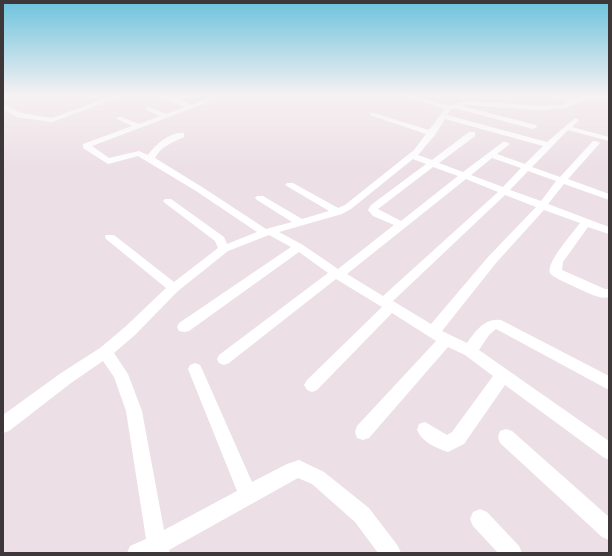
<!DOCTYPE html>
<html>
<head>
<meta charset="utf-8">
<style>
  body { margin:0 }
  #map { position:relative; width:612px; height:556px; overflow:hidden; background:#ecdfe5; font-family:"Archivo Narrow",sans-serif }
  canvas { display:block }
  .frame { position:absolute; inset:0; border:4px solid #3d373a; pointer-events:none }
</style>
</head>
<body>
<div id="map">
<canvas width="612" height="556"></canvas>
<div class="frame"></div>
</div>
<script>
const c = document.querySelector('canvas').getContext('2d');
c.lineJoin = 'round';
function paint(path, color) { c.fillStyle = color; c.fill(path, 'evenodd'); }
paint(new Path2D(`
  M88,94C95,94 104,98 108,98C114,98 120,94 128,94L52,122L17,117L3,109V104L21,113L52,118L102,100Z
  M154,94C161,94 169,98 174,98C181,97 186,94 194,94L179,100L191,105L208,99L211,101L92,146L109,158L139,151L148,155C155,145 171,131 184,133V137C173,142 160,147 155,158L202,187L266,229L292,222L257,200L255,198L257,196H263L302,219L329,211L285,185L287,183H293L338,208L345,205L414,150L426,134L370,115V113H374L429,130L445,109L399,94H409L449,106L466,101L540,106L563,105L569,102L541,94H551L574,100L585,94L609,97V101L589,97L566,108L540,110L466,105L462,106L536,125L537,127L533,129L458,109L457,108L451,109L447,115L547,142L575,118L579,120L572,127L609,137V141L568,130L532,167L560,177L593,141H596L600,143L568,179L609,194V200L564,184L548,204L609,227V234L588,227L563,262L562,270L605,289H609V297C599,300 587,292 577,288C572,285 553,278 550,273C546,262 573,233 580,223L544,210L496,263L442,331L467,343C476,331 484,318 501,320L609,376V388L607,389L498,330L496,329L489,335L479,350L609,441V460L603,457L505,385L464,444L448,452C436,448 422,442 417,430L419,424L425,422L447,435L452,432L493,376L465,355L448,347L369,438L363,440L357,438L355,432L357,426L436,341L392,313L317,390L312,392L307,390L304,385L307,380L382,307L336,279L229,363L224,365L219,363L217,359L219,355L328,273L299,252L189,331L184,332L179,331L177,327L179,323L291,247L269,235L228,251L178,291L135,335L114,353L128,374L142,411L164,530L237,491L188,369L190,365L195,363L200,365L202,369L252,482L287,464L299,460L324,472L369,508L398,546L401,553H378L355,522L312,484L298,478L169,550L170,553H127L130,546L146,539L126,411L114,377L103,361L71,383L9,431L3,433V415L61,373L100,348L125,327L166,288L106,239L105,237L106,235H114L174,282L218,248L215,241L165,203L163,201L165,199H171L224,237L227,244L257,232L196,191L138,156L108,164L83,148V144L132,126L117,119V117H121L139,124L160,116L145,109V107H149L166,114L185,107ZM445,119L543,146L525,164L497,154L510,144L506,142H503L463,172L439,163L475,136V132H469L432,160L418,155L435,135ZM492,158L521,168L503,187L471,175ZM413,159L426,164L371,205L368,210L373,216L394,225L338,269L303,245L279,232L342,214L351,209ZM433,167L458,176L401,221L378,209ZM528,171L556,181L541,201L510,190ZM466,179L498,192L383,296L347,274ZM505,195L536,207L488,257L431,324L393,301Z
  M506,429L512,431L609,517V540L602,537L500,443L498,437L500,431Z
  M480,509L487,512L519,546L522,553H498L473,526L470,519L473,512Z`), '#fff');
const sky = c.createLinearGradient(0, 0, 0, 172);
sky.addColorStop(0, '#6bc2dc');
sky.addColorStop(0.55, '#f6f1f3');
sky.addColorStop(1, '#f6f1f300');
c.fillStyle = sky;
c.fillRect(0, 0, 612, 172);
</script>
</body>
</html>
